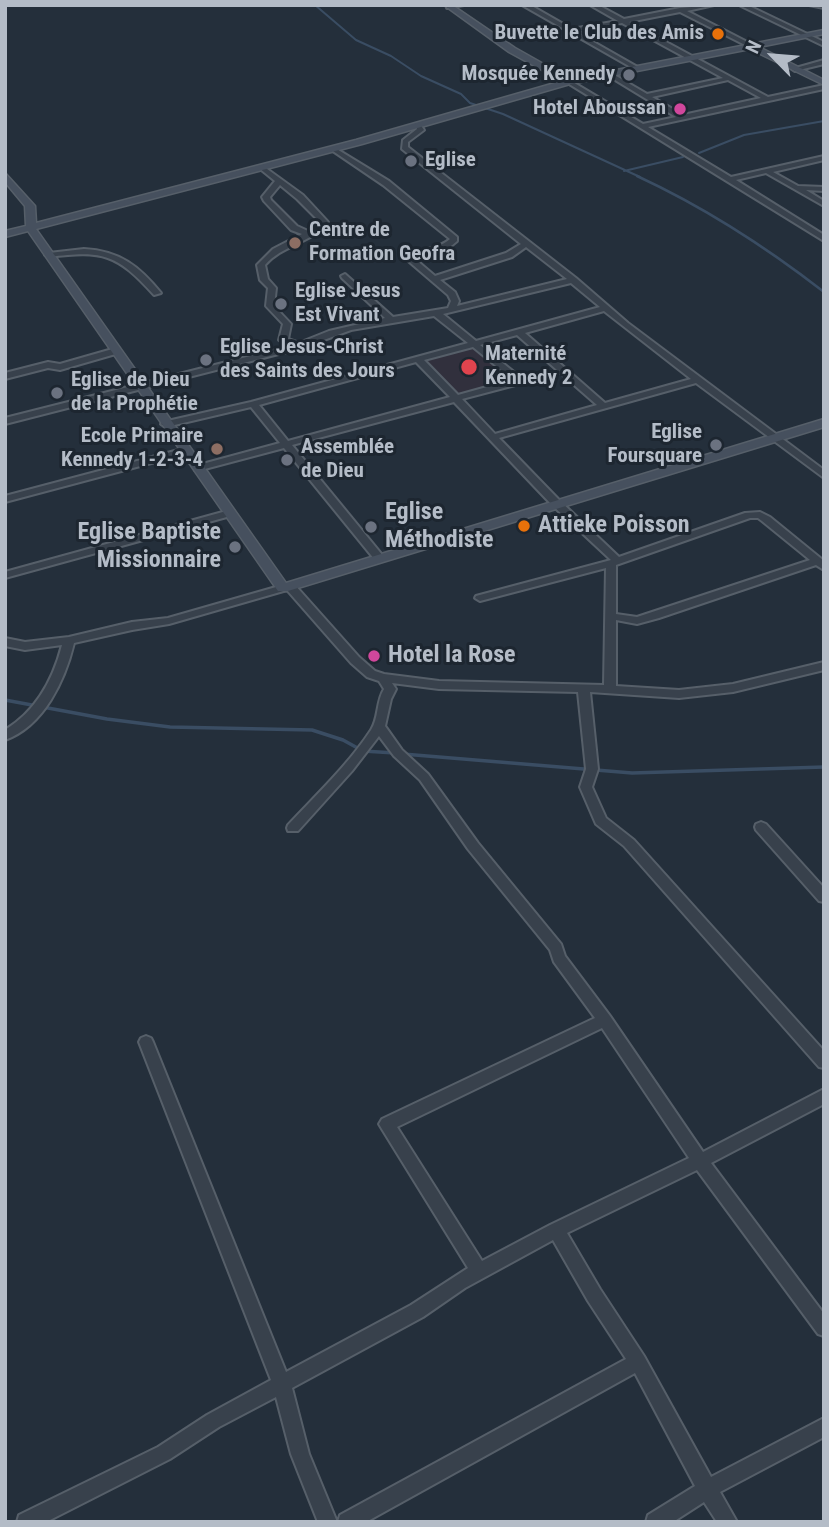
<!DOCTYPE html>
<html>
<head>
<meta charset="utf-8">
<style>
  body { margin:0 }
  #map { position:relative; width:829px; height:1527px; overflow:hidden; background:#242f3b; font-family:"Roboto Condensed",sans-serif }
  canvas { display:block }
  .frame { position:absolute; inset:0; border:7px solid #b4bcc7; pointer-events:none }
  .north { position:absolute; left:738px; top:21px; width:70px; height:70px; -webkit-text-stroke:5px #1d2630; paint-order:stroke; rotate:295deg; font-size:19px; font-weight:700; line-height:28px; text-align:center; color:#b4bcc7 }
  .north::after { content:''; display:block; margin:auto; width:24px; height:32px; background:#b4bcc7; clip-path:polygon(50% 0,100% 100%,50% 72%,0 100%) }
</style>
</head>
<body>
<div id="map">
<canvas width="829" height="1527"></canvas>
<div class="frame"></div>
<div class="north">N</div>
</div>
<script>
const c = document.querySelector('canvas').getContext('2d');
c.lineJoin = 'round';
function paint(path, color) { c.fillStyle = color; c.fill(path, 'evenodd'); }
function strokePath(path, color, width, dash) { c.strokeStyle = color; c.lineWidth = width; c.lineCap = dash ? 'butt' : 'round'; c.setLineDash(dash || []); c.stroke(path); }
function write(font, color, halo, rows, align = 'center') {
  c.font = font + ' "Roboto Condensed",sans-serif'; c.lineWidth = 6; c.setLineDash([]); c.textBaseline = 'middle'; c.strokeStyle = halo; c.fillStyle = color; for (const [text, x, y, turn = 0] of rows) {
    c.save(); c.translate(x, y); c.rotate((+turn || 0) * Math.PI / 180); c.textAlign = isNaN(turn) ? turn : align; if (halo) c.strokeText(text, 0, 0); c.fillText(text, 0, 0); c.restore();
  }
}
paint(new Path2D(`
  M476,345L518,380L456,395L424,358Z`), '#31303d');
strokePath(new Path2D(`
  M315,5L356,40L391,56L421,76L461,94L470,103L503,114L640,177
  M699,153L744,135L824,121
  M624,171L683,157`), '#3a4d63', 2);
strokePath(new Path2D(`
  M637,176C704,207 766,247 824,292`), '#3a4d63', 2.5);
strokePath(new Path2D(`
  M5,700L107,719L170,727L312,730L343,740L363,751L395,753
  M403,754L632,773L824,767`), '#3a4d63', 3.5);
const street = new Path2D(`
  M449,5H464L447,8Z
  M522,5H530L572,29L618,21L590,5H598L624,19L680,8L714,5L687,11L755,46V48H751L680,12L629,22L768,97L824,85V89L648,127L731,177L824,156V160L773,172L798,186L824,187V191L806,190L824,201V206L766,173L736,180L824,235V241L566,82L571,81L643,124L676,117L607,75V73H611L647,94L723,78L622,23L576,32L641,69L636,70ZM728,80L761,98L683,115L652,97Z
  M739,5H747L824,42V46Z
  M809,5H824V8Z
  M824,60V64L795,71L792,69Z
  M416,124H420L424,130L408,142V147L576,278L628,323L824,470V478L696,383L499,438L560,501L619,557L745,513L760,512L770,517L824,561V570L816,565L659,618L637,624L616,620V686L679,690L733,684L824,662V670L733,692L679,698L590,692L598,769L592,787L606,818L634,840L824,1051V1068L819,1067L624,846L596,824L580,787L586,769L578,692L439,689L392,683L396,689L391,699L385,726L402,750L428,774L478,843L561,944L565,956L610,1016L703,1152L824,1089V1104L711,1163L824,1314V1336L818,1334L697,1170L567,1233L600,1289L644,1356L711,1477L824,1418V1437L720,1492L737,1522H717L704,1502L673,1522H646L648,1515L695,1486L635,1373L366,1522H338L340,1515L626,1359L588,1301L553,1240L465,1288L423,1317L292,1388L309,1454L337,1522H318L291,1454L276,1397L219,1427L170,1459L46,1522H17L19,1515L158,1447L207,1415L271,1380L139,1042L141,1038L146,1036L151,1038L153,1042L286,1372L411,1305L468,1268L382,1129L379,1124L382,1119L595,1018L554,962L550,950L468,849L420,780L394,756L379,736L352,771L298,831H288L287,828L288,825C317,794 348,765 371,730C379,718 376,702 384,689L379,681L367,677L351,663L287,590L169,624L132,630L74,643C65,680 44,726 5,740V730C36,711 53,680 62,645L25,650L5,646V638L25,642L69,637L132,622L168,618L290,583L294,584L359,657L375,671L384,674L439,681L604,685L606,568L480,601L475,598L476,596L611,560L552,505L454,402L292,445L383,556L384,558L379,561L375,560L284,448L201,470H195V466L280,443L251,407L166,427L161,424L163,422L251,402L468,343L434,316L351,330L302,348L5,424V418L290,346L279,340L283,324L266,306L268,288L260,280L257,265L273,249L302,234L291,230L264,201L262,197L275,181L259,168V166H263L303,195L328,222C312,243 282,245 265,265L268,279L276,288L274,306L291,324L288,339L299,343L329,331L385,318L342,278L341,276L345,274L393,317L448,308L451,301L448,295L406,259C418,247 437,251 450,239L383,185L330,149L335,148L389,181L457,237V241C445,253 429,251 415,259L435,276L506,253L521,244L402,149L403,140L417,129ZM280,185L297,199L320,222L308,231L297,226L271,200L270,197ZM526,247L567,279L457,306L459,301L455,292L440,280L512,257ZM571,283L600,307L476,341L443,314ZM604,311L691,379L605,403L525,333ZM517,335L597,405L495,434L462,399L519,384V376L480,345ZM473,347L512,379V380L458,395L424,360ZM416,362L450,397L288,441L259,405ZM750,518H758L762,521L810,560L637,617L616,614V565ZM602,1028L689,1158L550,1225L482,1261L397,1127Z
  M84,249C120,251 139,266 161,293L154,295C117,254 103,250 49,257L45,255L49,253Z
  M116,348L119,349V353L60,370L48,368L5,379V373L48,362L60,364Z
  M186,448L189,449V453L5,502V496Z
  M230,510L234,511V515L5,578V572Z
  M761,822L766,824L824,888V902L819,901L756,830L755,827L756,824Z`);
const secondary = new Path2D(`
  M444,5H452L515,48L570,79L824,30V34L759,47L824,80V85L750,49L570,84L362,144L36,229L286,583L824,419V427L288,591H278L28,231L5,237V231L26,226L25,206L5,182V173L35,206L36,223L356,140L562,81L509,52Z`);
strokePath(street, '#565f69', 4);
strokePath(secondary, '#565f69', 3);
paint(street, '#38414c');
paint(secondary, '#46505e');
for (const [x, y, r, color] of [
  [718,34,7,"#e8710a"],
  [629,75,7,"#6b7280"],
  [680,109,7,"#d1479c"],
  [411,161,7,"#6b7280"],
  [295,243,7,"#8d6e63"],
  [281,304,7,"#6b7280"],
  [206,360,7,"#6b7280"],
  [469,367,9,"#e0444e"],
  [57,393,7,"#6b7280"],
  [716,445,7,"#6b7280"],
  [217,449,7,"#8d6e63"],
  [287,460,7,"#6b7280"],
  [524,526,7,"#e8710a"],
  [371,527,7,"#6b7280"],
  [235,547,7,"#6b7280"],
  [374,656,7,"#d1479c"]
]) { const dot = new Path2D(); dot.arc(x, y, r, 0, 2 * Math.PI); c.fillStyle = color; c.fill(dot); strokePath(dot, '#1d2630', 2.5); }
write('bold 21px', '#b4bcc7', '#1d2630', [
  ["Buvette le Club des Amis",704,34,"right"],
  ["Mosquée Kennedy",615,75,"right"],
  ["Hotel Aboussan",666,109,"right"],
  ["Eglise",425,161],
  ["Centre de",309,231],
  ["Formation Geofra",309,255],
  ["Eglise Jesus",295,292],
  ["Est Vivant",295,316],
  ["Eglise Jesus-Christ",220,348],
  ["des Saints des Jours",220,372],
  ["Maternité",485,355],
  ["Kennedy 2",485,379],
  ["Eglise de Dieu",71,381],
  ["de la Prophétie",71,405],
  ["Eglise",702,433,"right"],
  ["Foursquare",702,457,"right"],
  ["Ecole Primaire",203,437,"right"],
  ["Kennedy 1-2-3-4",203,461,"right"],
  ["Assemblée",301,448],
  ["de Dieu",301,472]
], 'left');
write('bold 24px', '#b4bcc7', '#1d2630', [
  ["Eglise",385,513],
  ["Méthodiste",385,541],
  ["Attieke Poisson",538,526],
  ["Eglise Baptiste",221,533,"right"],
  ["Missionnaire",221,561,"right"],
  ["Hotel la Rose",388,656]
], 'left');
</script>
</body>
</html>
